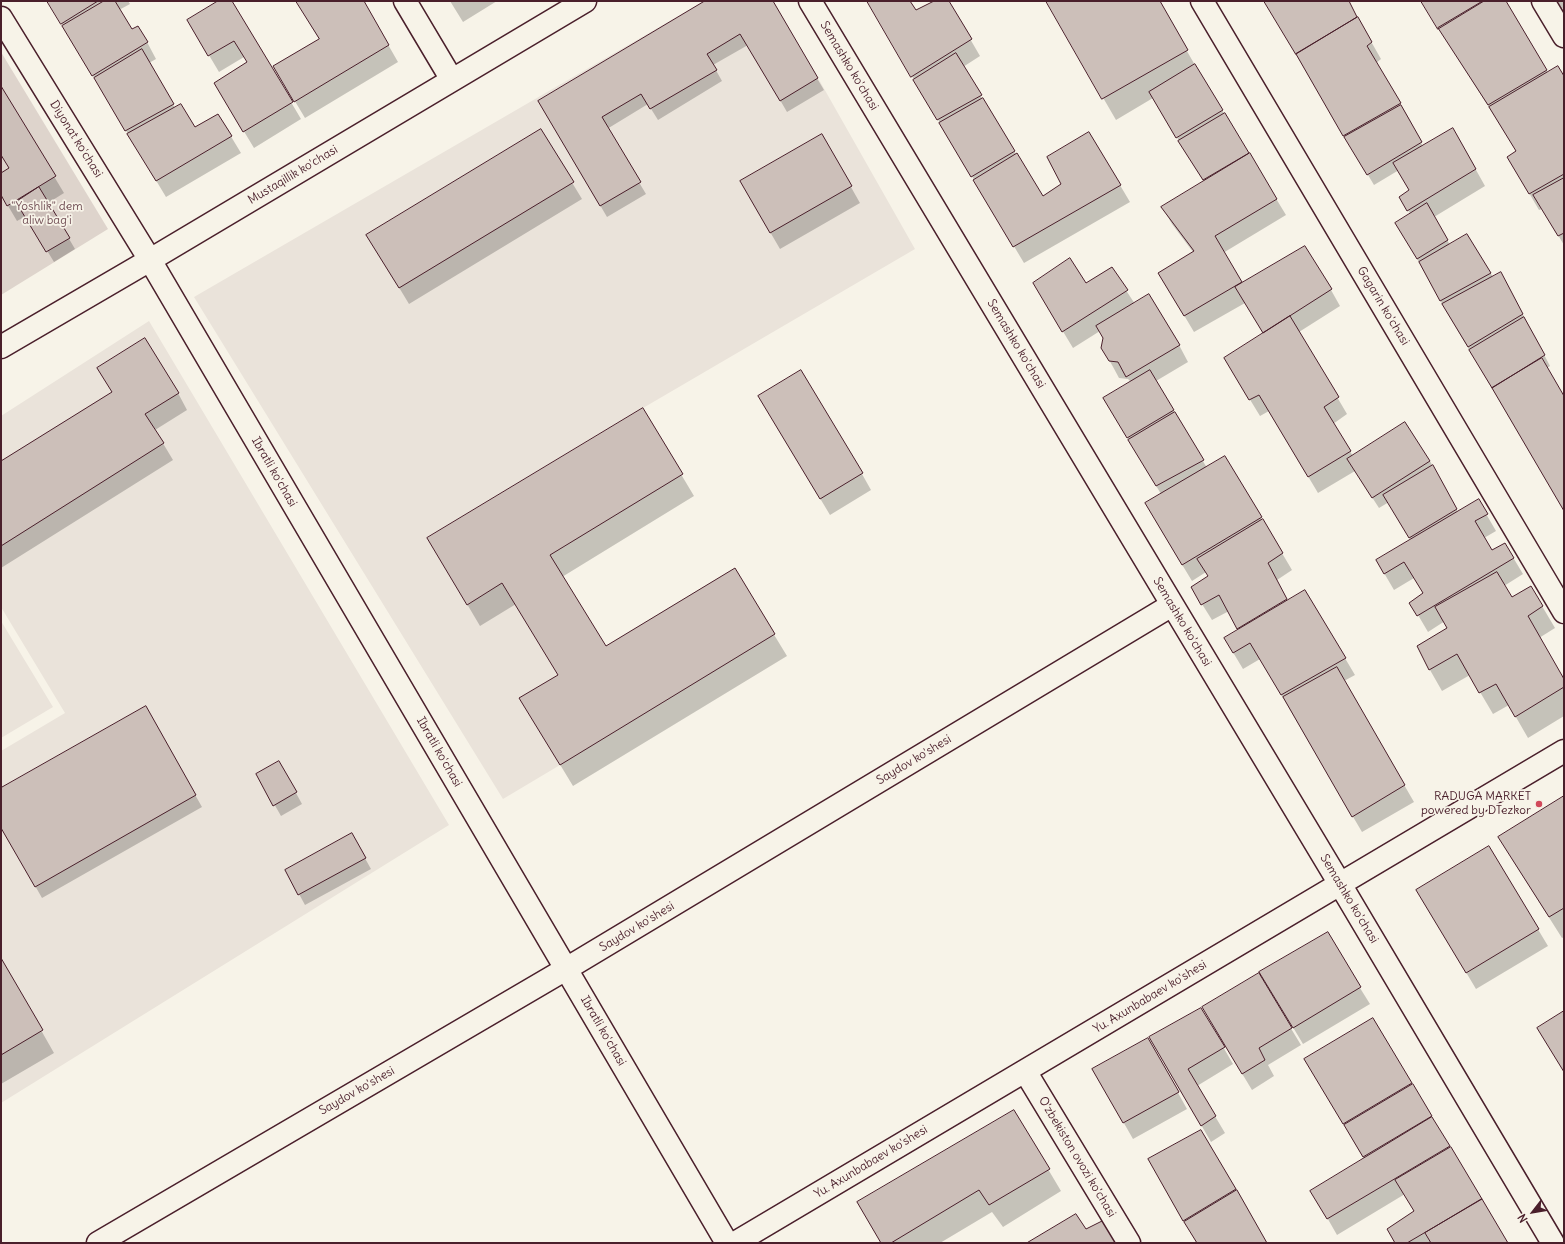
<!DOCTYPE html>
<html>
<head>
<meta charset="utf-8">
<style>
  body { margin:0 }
  #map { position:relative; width:1565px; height:1244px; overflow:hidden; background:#f7f3e8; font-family:Delius,sans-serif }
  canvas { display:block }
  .frame { position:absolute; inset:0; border:2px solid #4a1f2b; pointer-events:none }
  .north { position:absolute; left:1513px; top:1192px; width:40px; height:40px; -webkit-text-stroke:3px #f7f3e8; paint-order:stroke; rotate:239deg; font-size:11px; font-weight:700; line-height:16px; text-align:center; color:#4a1f2b }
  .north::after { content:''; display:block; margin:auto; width:14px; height:18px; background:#4a1f2b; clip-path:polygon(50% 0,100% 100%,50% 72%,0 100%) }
</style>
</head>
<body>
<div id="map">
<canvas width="1565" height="1244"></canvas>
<div class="frame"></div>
<div class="north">N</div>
</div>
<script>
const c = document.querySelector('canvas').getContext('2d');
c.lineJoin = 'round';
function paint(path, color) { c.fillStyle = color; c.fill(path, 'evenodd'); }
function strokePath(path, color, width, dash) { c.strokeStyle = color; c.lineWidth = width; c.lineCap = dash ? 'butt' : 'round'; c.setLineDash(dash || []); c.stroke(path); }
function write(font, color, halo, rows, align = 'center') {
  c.font = font + ' Delius,sans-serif'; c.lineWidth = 3.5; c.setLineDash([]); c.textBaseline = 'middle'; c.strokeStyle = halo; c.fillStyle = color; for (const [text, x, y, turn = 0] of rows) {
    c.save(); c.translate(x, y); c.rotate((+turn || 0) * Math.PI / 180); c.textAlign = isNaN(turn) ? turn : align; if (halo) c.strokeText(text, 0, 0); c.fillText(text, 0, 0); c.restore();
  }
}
paint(new Path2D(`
  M704,1H773L818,78L915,249L643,408L427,538L467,605L502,583L558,675L519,698L560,765L503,799L194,297Z
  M149,321L449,825L1,1103V751L65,713L1,607V416Z
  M1,621L53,707L1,738Z`), '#eae3da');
paint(new Path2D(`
  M1,52L108,229L1,295Z`), '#ded4cc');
paint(new Path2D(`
  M48,1H128L130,4L119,10L131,30L147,42L156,59L149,63L175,108L194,128L218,115L241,153L166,197Z
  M220,1H231L301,119L254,148L225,100L248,63L244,57L219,72L188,20Z
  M297,1H363L398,62L305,118L274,66L321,40Z
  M450,1H497L463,22Z
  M707,1H771L824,90L787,112L748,45L713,65L722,81L658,120L648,104L607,129L646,194L607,217L539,101Z
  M867,1H909L916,12L936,1H948L980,56L963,67L1042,197L1062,184L1089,133L1130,202L1024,263Z
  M1047,1H1158L1199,72L1286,215L1223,253L1242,284L1331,290L1340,306L1299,332L1347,414L1333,424L1353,456L1430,461L1458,512L1478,500L1496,531L1484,538L1492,551L1505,544L1523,574L1504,586L1512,598L1542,606L1555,628L1539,638L1564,681V716L1528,738L1509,705L1493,714L1470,675L1442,691L1430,670L1449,628L1445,621L1428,632L1411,603L1424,594L1414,578L1394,590L1377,561L1411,540L1389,502L1379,508L1355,471L1318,493L1269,411L1260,416L1235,375L1264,334L1245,303L1194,332L1169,290L1193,252L1172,224L1162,207L1204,182L1153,98L1116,120Z
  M1264,1H1348L1381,59L1376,63L1410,120L1423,147L1453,129L1485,186L1434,217L1450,245L1467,235L1493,277L1507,284L1550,366L1547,368L1564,398V509L1449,316L1397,223L1411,215L1400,197L1411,190L1399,170L1374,185Z
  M1422,1H1505L1548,73L1564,78V245L1542,209L1539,210L1518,174L1517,152Z
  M1557,1H1564V7L1562,9Z
  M1,88L64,193L48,203L75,249L54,262L26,216L17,221L1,194V174L10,168L1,154Z
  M540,130L582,199L409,304L377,251Z
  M822,136L860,203L780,249L741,182Z
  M1112,269L1135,304L1179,345L1188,362L1156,381L1207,468L1225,457L1292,570L1277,580L1288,601L1305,591L1355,675L1344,681L1414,802L1362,832L1260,659L1243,669L1225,639L1239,630L1229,611L1212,620L1202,604L1209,576L1206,572L1192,581L1155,520L1161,494L1104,398L1131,382L1128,379L1119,378L1112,365L1102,348L1104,338L1100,331L1073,348L1044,300L1085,285Z
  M178,393L187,410L155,430L173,460L1,568V463Z
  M642,409L694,496L562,577L605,647L734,569L787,656L573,786L533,720L559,675L516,604L480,626L441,560Z
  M769,413L862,474L871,490L830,515Z
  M145,707L202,807L42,898L1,826V789Z
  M279,762L302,804L281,816L257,774Z
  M1564,797V937L1562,938L1512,859Z
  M352,835L371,869L305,905L299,894Z
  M1489,848L1548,946L1476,989L1427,907Z
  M1,960L54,1053L1,1084Z
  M1258,974L1301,1045L1268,1065L1274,1076L1252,1090L1212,1024Z
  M1360,988L1370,1004L1303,1044L1270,989Z
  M1201,1009L1233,1064L1197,1086L1225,1133L1211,1142L1151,1038Z
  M1373,1019L1507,1243H1396L1415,1212L1405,1194L1337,1235L1321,1207L1364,1159L1315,1076Z
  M1148,1039L1187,1109L1133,1139L1093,1069Z
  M1014,1112L1061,1191L1003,1227L992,1212L940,1243H882Z
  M1236,1189L1266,1243H1197L1184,1220Z`), '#0003');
const building = new Path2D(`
  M47,1H98L61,24Z
  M104,1H115L132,29L138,26L148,42L92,76L62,26Z
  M218,1H232L293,102L243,132L214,83L247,62L234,41L208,56L187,20Z
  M296,1H364L389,45L294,102L273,66L319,39Z
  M705,1H773L818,78L780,101L740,34L707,54L717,70L650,109L641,94L602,117L641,182L600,206L538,101Z
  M867,1H910L916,10L934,1H949L972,39L911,77Z
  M1046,1H1160L1188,50L1102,99Z
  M1264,1H1349L1357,17L1296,54Z
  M1421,1H1484L1438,29Z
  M1483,1H1506L1547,70L1488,105L1438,28Z
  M1358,17L1372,42L1367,46L1401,103L1343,136L1296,54Z
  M142,49L174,104L125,131L94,78Z
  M956,53L982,95L937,120L913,80Z
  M1195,64L1223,110L1176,138L1149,92Z
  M1558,66L1564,76V174L1529,194L1507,157L1516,151L1489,107Z
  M1,86L56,176L7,206L1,195V173L9,168L1,155Z
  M983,98L1015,151L971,177L939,123Z
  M181,104L195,127L218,114L232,136L156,181L127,134Z
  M1401,105L1422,142L1367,175L1344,137Z
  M1225,113L1249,153L1203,180L1178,141Z
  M1453,128L1476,169L1407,211L1399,197L1409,190L1393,163Z
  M541,129L574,182L399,288L366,235Z
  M1089,132L1121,185L1013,247L973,180L1017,153L1043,196L1061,184L1047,157Z
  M822,134L852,186L770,233L740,181Z
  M1250,153L1277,199L1215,236L1242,282L1184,316L1158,273L1194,251L1161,207Z
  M1564,178V233L1558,236L1533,195Z
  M39,187L70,238L46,252L16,202Z
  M1427,203L1448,240L1417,259L1395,223Z
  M1467,234L1491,273L1440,301L1419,262Z
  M1305,246L1332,289L1263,333L1235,287Z
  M1070,258L1086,283L1112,267L1128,290L1062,332L1033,283Z
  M1501,272L1523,314L1468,347L1442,304Z
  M1149,294L1180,345L1126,377L1118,362L1109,361L1101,348L1103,338L1096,326Z
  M1290,316L1339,397L1324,407L1351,451L1308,477L1259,395L1249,400L1224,358Z
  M1524,317L1545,355L1492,388L1469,350Z
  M145,338L179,393L145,414L164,443L1,546V461L112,392L97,368Z
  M1542,358L1564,396V511L1492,388Z
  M801,370L863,473L820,499L758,396Z
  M1150,370L1174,410L1127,438L1103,398Z
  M643,408L683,474L550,555L606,646L735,568L775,634L560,765L519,698L558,675L502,583L467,605L427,538Z
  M1175,412L1204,460L1156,486L1128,440Z
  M1405,422L1430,461L1372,498L1347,459Z
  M1225,456L1262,517L1182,565L1145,503Z
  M1433,465L1457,509L1409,538L1383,495Z
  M1479,499L1488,514L1475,521L1492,550L1505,543L1514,558L1417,616L1409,603L1423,593L1404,562L1384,574L1376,560Z
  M1263,519L1283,553L1268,563L1287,599L1237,629L1219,595L1201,605L1191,587L1208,576L1197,559Z
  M1497,572L1512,597L1531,586L1543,606L1528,616L1564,679V687L1515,717L1496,684L1479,693L1457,654L1429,670L1417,646L1447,628L1435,607Z
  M1305,590L1346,658L1281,695L1250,643L1233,653L1224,638Z
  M1337,667L1405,785L1352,817L1283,697Z
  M146,706L196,795L35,887L1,828V788Z
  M279,761L297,792L273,806L256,774Z
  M1564,796V908L1549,917L1498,837Z
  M352,833L366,858L298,895L285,870Z
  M1489,846L1539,929L1466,973L1416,890Z
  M1328,932L1361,987L1293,1028L1259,972Z
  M1,958L43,1030L1,1055Z
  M1259,973L1292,1028L1259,1048L1265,1060L1242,1074L1202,1007Z
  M1201,1008L1225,1047L1188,1069L1216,1116L1201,1126L1149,1037Z
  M1564,1011V1072L1537,1028Z
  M1373,1018L1412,1083L1343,1124L1304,1059Z
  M1148,1038L1179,1092L1123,1123L1092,1069Z
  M1413,1084L1432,1116L1363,1157L1344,1125Z
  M1014,1110L1050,1169L989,1205L979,1190L891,1243H881L857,1202Z
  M1432,1117L1450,1146L1327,1219L1310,1191Z
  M1201,1130L1236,1189L1183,1221L1148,1159Z
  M1451,1147L1482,1199L1407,1243H1395L1387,1229L1414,1211L1395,1180Z
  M1237,1190L1267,1243H1197L1184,1222Z
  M1482,1199L1508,1243H1431L1425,1233Z
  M1076,1214L1086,1229L1104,1220L1116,1241L1113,1243H1027Z`);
paint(building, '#ccbfb9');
strokePath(building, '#4a1f2b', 1);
const minor = new Path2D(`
  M405,1L452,80
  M810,1L1340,884L1553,1243
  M1202,1L1564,612
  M1543,1L1564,36
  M1,18L150,260L727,1243
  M1,347L150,260L585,1
  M1025,1071L1129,1243
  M98,1243L566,969L1172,605
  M735,1243L1564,751`);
strokePath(minor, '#4a1f2b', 25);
strokePath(minor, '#f7f3e8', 22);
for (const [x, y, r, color] of [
  [1539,804,4,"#d1495b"]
]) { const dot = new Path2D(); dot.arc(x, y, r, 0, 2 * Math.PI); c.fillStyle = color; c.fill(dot); strokePath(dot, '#f7f3e8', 1.5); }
write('12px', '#4a1f2b', '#f7f3e8', [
  ["Semashko ko'chasi",849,66,59],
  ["Diyonat ko'chasi",76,139,58],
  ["Mustaqillik ko'chasi",293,175,-31],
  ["Gagarin ko'chasi",1383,306,59],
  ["Semashko ko'chasi",1016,344,59],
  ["Ibratli ko'chasi",274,472,60],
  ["Semashko ko'chasi",1182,622,59],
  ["Ibratli ko'chasi",439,752,60],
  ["Saydov ko'shesi",914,760,-31],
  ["Semashko ko'chasi",1349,899,59],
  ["Saydov ko'shesi",637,927,-31],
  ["Yu. Axunbabaev ko'shesi",1150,997,-31],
  ["Ibratli ko'chasi",603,1031,60],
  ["Saydov ko'shesi",357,1091,-30],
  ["O'zbekiston ovozi ko'chasi",1077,1157,59],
  ["Yu. Axunbabaev ko'shesi",871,1162,-31]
]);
write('12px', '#6f4c53', '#f7f3e8', [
  ["\"Yoshlik\" dem",47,207],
  ["aliw bag'i",47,221]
]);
write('12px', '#4a1f2b', '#f7f3e8', [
  ["RADUGA MARKET",1531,797],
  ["powered by DTezkor",1531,811]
], 'right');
</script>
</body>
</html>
